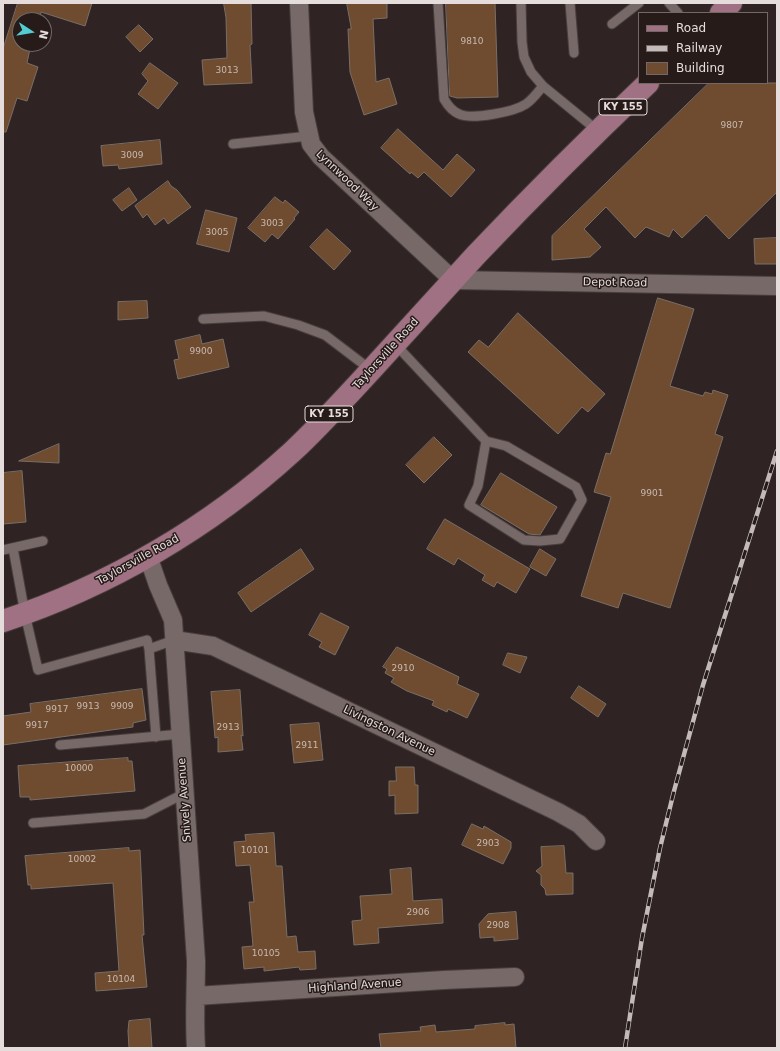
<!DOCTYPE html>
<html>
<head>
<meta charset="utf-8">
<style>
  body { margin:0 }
  #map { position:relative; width:780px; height:1051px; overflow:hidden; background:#2f2423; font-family:"DejaVu Sans",sans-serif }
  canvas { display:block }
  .frame { position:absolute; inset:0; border:4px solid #e5dddc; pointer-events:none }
  .legend { position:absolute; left:638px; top:12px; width:130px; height:72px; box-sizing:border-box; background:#261b19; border:1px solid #726967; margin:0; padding:5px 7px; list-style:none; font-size:12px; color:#e5dddc }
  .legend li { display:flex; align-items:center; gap:8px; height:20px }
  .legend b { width:20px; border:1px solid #726967 }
  .north { position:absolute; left:12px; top:12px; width:40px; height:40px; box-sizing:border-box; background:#261b19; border:1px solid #726967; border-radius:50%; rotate:102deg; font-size:11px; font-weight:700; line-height:16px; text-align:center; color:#e5dddc }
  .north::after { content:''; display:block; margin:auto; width:14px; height:18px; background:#52ccd0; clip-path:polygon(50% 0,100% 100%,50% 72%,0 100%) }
</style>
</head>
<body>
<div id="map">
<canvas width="780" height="1051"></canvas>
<div class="frame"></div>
<ul class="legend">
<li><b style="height:5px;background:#a07083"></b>Road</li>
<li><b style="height:5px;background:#c3bbba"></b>Railway</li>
<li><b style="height:11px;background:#6f4c30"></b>Building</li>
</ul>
<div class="north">N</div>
</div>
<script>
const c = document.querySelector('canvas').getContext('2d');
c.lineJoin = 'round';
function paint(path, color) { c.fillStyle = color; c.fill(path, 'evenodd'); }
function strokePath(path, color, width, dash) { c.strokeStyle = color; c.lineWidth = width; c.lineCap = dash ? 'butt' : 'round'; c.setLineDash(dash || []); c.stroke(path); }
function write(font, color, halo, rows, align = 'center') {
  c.font = font + ' "DejaVu Sans",sans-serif'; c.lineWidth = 3; c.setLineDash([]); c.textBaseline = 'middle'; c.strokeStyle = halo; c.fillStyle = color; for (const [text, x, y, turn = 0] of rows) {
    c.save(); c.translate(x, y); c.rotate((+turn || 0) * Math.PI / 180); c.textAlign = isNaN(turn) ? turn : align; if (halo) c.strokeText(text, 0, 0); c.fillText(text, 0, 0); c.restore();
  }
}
const building = new Path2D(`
  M18,3H92L85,26L41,12L39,20H20V44H31L27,63L38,67L27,101L17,98L6,132H3V49Z
  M224,3H251L252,44L250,45L252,83L204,85L202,60L227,58L226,18Z
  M347,3H387V18L373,19L376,82L389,78L397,104L364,115L350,72L348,29H351Z
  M446,3H495L498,97L457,98L450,96Z
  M139,25L153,39L140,52L126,37Z
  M150,63L178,83L158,109L138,94L148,81L142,74Z
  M709,83H777V192L729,239L706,215L682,238L673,229L669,237L646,227L635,238L606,207L584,229L601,247L590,257L552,260V236Z
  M398,129L443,170L457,154L475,170L451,197L424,172L418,178L411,172L410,174L381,148Z
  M160,140L162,164L119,169L118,165L103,166L101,146Z
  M168,181L171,186L177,190L191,207L168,224L164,218L155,225L147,214L143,218L135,206Z
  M129,188L137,200L122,211L113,200Z
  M275,197L283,203L285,200L299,212L294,218L295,219L278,239L272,234L265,242L248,228Z
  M206,210L237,218L229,252L197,244Z
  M327,229L351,251L334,270L310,247Z
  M777,238V264H755L754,239Z
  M658,298L694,309L670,386L703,396L705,392L712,394L713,390L728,395L715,434L723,437L670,608L623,593L618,608L581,596L611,497L594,492L606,453L610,454Z
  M147,301L148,318L118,320V302Z
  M518,313L605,394L588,412L582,407L558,434L468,352L479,340L488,347Z
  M200,335L202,344L223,339L229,367L178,379L174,360L179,359L175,341Z
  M434,437L452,455L424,483L406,465Z
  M59,444V463L19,461Z
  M22,471L26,522L3,524V473Z
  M501,473L557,507L540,535L529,534L481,505Z
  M445,519L530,569L516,593L497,582L494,587L482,580L485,575L458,558L454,565L427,549Z
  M301,549L314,569L251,612L238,593Z
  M540,549L556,559L546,576L530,567Z
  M321,613L349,627L335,655L319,647L322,642L309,635Z
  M397,647L459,677L457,684L479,694L467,718L448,709L447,712L432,705L434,701L407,691L391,682L394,678L385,673L387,669L383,667Z
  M508,653L527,657L520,673L503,665Z
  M579,686L606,704L598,717L571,698Z
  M142,689L146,720L133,723V727L3,745V716L31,712L30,704Z
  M240,690L243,736L241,735L243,750L218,752V737L215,738L211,692Z
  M319,723L323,760L294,763L290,725Z
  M128,758V761H132L135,791L30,800V797H20L18,766Z
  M396,767H414L415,785H418V813L395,814V795L389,796V781H396Z
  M472,824L483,829L484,826L511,842V848L503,864L462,845Z
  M274,833L276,866H282L287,937L296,936L298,952L315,951L316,969L300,970L299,967L264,971V967L244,969L242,947L253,946L249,902H254L250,865L236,866L234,842L246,841L245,835Z
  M564,846L566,873H573V894L546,895L545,889L541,885V875L536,871L542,866L541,847Z
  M129,848V851L140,850L144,935H142L147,987L96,991L95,973L119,971L113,883L31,889V885H28L25,856Z
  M411,868L413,901L442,899L443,923L378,928L379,943L354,945L352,921L362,920L360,896L392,894L390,870Z
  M516,912L518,939L494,941V937L480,938L479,924L488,914Z
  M150,1019L152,1048H129L128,1031L129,1021Z
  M505,1023V1025L514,1024L516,1048H381L379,1034L421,1031L420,1027L435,1025L436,1032L475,1029V1026Z`);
paint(building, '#6f4c30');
strokePath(building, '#796e66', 1);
const service = new Path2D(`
  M438,3L444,99C448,106 452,111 459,114C472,120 514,112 526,104C532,100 538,92 543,86
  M521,3L522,42L524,57L531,72L543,86L598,131
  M570,3L574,53
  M669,3L678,13
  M612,24L639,3
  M233,144L309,136
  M203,319L264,316L298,325L325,335L371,370
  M395,344L486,441L506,446L576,487L582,500L560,539L540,541L524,540L469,505L478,486L486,441
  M13,548L25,614L38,670L147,640L149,649L174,640
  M3,550L43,541
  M149,649L156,737
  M60,745L181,734
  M33,823L144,814L185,793`);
const minor = new Path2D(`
  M299,3L304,112L311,144L321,157L453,280L777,286
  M148,556L158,585L173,620L196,961C196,990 194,1019 196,1048
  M174,640L213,646L558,812L579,824L596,841
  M196,996L444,980L515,977`);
const primary = new Path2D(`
  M721,13L731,3
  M3,621C109,586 210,527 292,452C320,426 346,397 372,369C407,331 441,293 476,255C532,196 589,139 648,83`);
strokePath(service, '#483f3e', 11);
strokePath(minor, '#483f3e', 20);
strokePath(primary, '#483f3e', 24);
strokePath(service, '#776968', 9);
strokePath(minor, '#776968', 18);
strokePath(primary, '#a07083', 22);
const rail = new Path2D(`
  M625,1048L642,938L660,848L674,791L703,685L777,451`);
strokePath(rail, '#c3bbba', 4.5);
strokePath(rail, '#261b19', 3, [9]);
write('9px', '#c8b9b1', null, [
  ["9810",472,42],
  ["3013",227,71],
  ["9807",732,126],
  ["3009",132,156],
  ["3003",272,224],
  ["3005",217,233],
  ["9900",201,352],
  ["9901",652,494],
  ["2910",403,669],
  ["9913",88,707],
  ["9909",122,707],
  ["9917",57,710],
  ["9917",37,726],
  ["2913",228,728],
  ["2911",307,746],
  ["10000",79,769],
  ["2903",488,844],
  ["10101",255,851],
  ["10002",82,860],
  ["2906",418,913],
  ["2908",498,926],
  ["10105",266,954],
  ["10104",121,980]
]);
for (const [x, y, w] of [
  [623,107,48],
  [329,414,48]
]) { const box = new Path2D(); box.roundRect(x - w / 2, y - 8, w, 16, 3); c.fillStyle = '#261b19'; c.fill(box); strokePath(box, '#e5dddc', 1); }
write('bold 10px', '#e5dddc', null, [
  ["KY 155",623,107],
  ["KY 155",329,414]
]);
write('11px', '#e5dddc', '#261b19', [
  ["Lynnwood Way",347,181,44],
  ["Depot Road",615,283,1],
  ["Taylorsville Road",386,354,-48],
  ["Taylorsville Road",138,560,-29],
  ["Livingston Avenue",389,731,26],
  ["Snively Avenue",185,800,-94],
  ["Highland Avenue",355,986,-4]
]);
</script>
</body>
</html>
